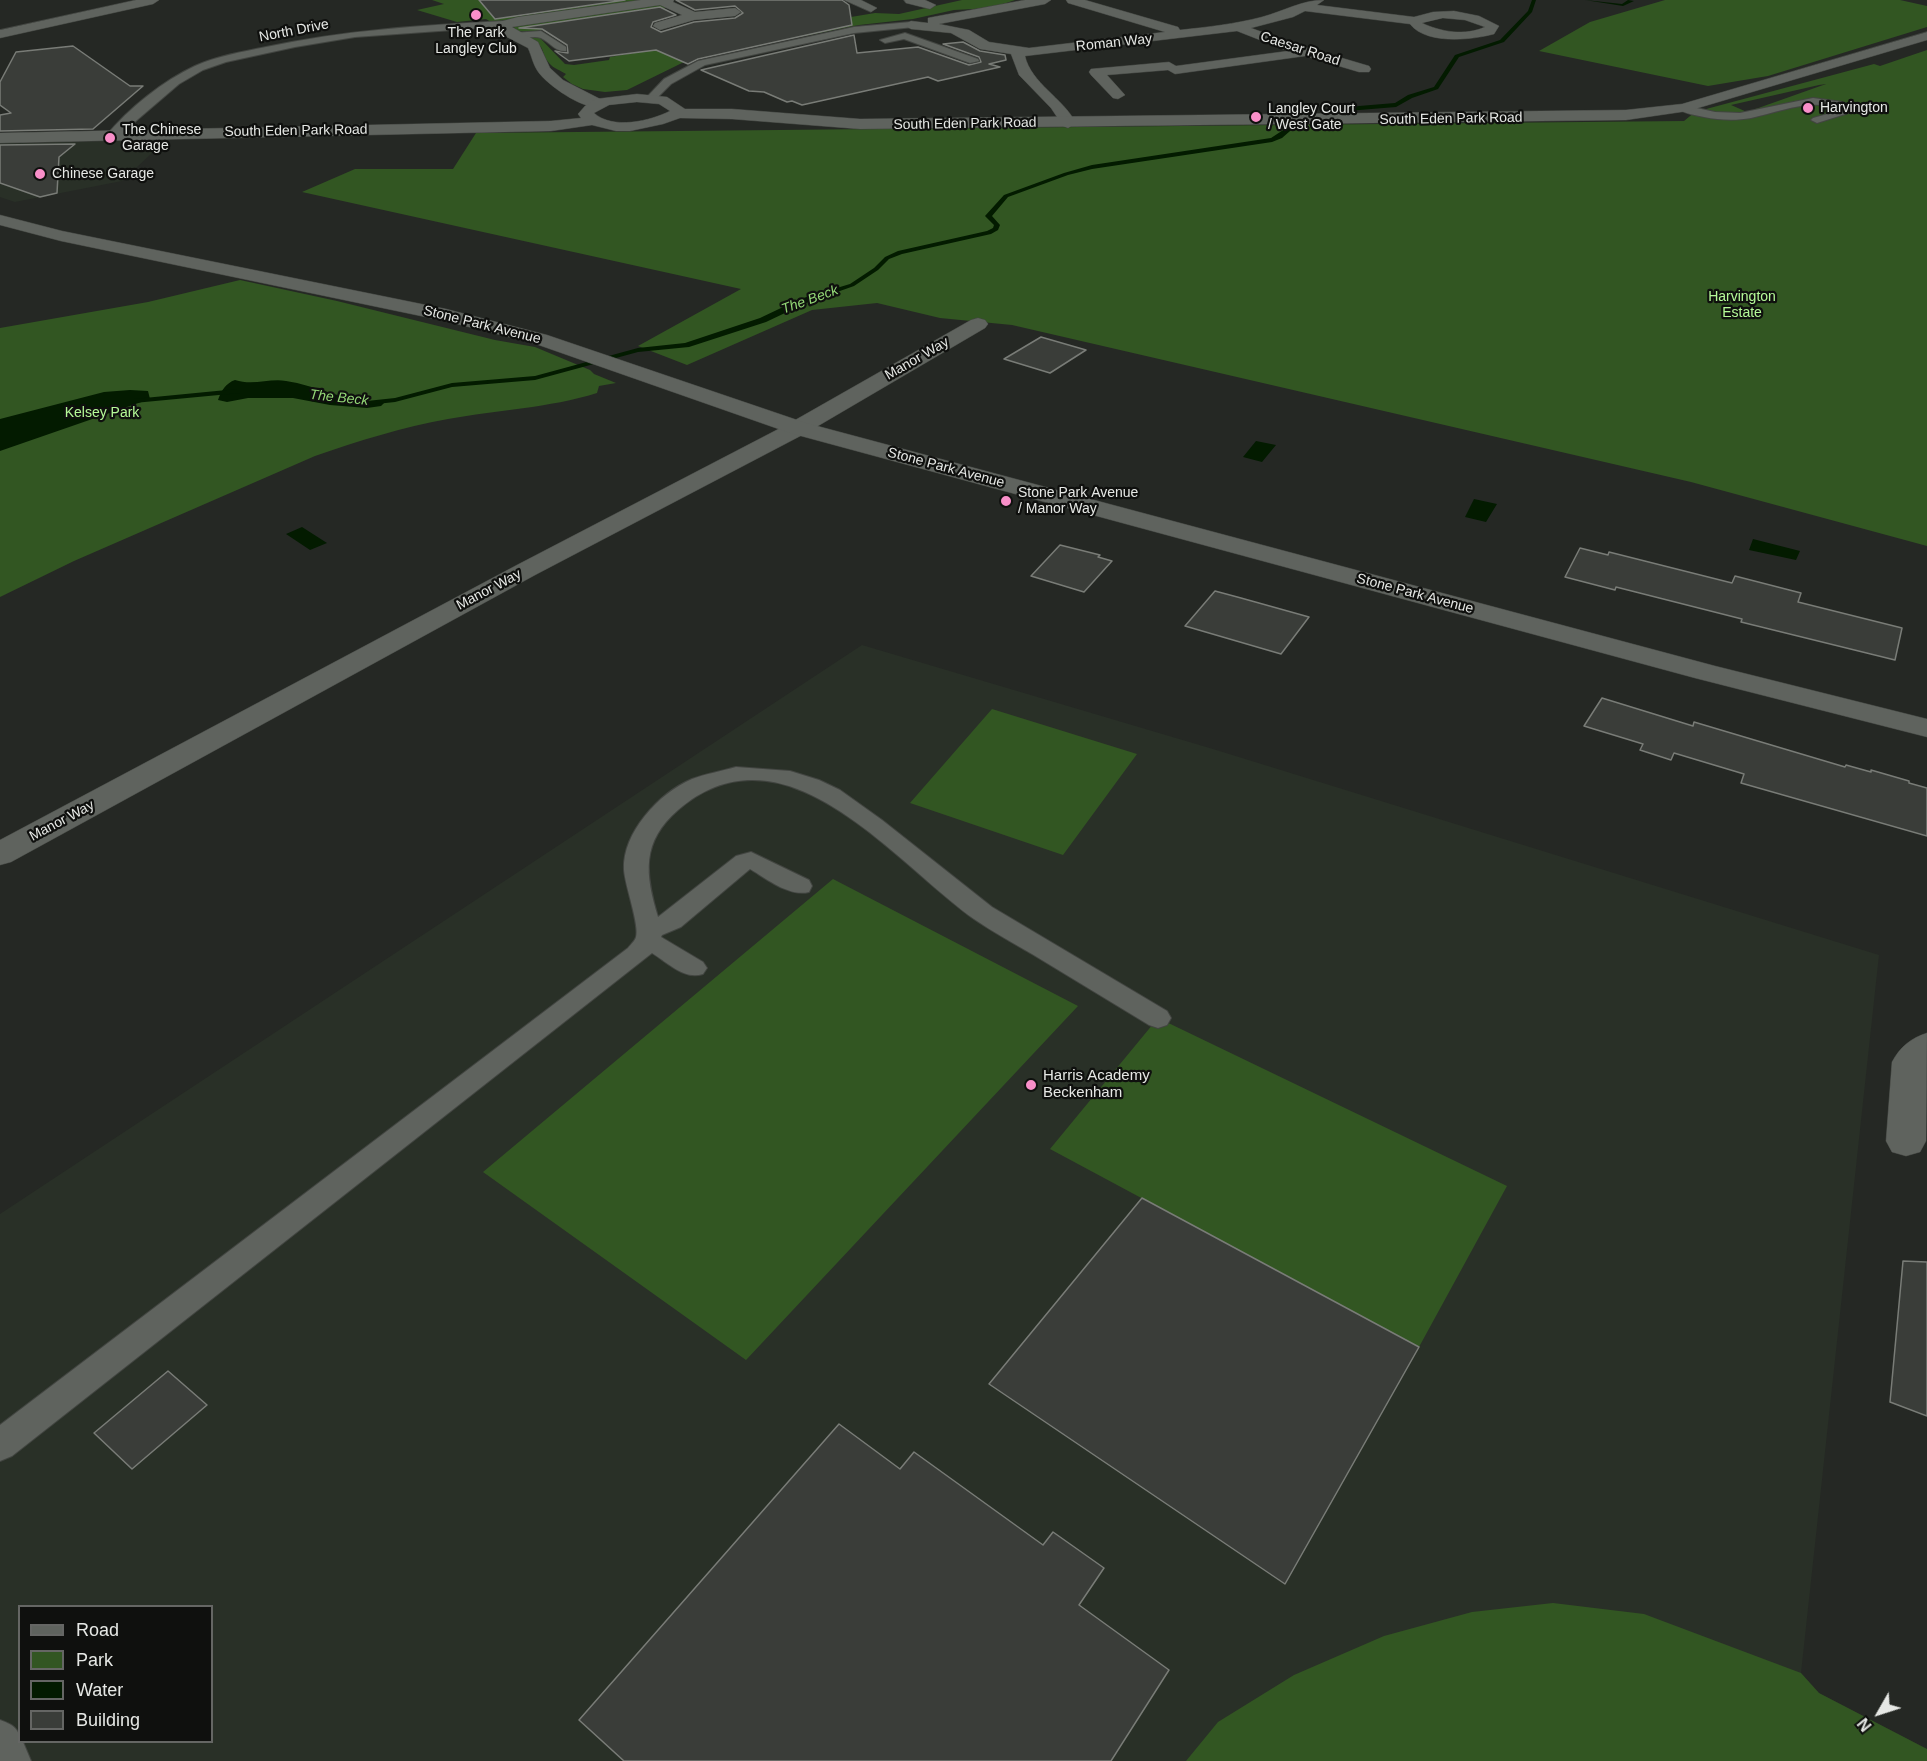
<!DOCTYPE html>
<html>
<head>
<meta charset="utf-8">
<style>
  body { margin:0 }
  #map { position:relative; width:1927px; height:1761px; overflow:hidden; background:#252824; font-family:Arial,sans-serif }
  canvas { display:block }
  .legend { position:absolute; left:18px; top:1605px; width:195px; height:138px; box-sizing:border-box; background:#0f100e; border:2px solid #656664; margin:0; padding:8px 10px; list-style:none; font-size:18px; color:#e6e8e5 }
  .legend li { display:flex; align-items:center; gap:12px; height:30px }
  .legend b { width:30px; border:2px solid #656664 }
  .north { position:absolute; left:1849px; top:1683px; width:60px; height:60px; -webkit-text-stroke:4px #0f100e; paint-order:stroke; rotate:231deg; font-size:16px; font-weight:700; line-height:24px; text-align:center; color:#e6e8e5 }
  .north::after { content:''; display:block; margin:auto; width:21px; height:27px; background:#e6e8e5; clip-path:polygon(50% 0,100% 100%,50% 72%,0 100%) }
</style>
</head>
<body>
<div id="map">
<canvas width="1927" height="1761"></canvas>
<ul class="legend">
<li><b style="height:8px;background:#5f635e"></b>Road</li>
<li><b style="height:16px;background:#325622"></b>Park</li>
<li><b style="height:16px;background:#031b00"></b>Water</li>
<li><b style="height:16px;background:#3a3d39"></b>Building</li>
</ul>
<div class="north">N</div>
</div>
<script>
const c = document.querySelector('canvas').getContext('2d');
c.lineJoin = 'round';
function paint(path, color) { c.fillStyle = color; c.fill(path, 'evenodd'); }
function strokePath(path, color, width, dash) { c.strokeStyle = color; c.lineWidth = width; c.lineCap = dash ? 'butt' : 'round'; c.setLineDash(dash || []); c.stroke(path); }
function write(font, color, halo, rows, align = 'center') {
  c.font = font + ' Arial,sans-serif'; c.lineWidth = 4.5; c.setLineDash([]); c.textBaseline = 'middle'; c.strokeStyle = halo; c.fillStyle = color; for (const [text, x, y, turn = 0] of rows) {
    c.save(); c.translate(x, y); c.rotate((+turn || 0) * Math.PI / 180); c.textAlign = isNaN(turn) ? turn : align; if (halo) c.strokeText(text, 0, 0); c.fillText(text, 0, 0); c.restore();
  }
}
paint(new Path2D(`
  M166,140L122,181L15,202L0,197V143Z
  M862,645L1213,749L1879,955L1801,1673L1819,1693L1927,1749V1761H0V1214ZM20,1606H212V1742H20Z`), '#293027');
paint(new Path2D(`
  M432,0H655L500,22H491L486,19L457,22L417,10L444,4Z
  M962,0H1015L992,8L954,10L913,19L859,25L709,55L682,63L627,90L605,92L583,89L572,84L563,77L566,74C560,70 554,69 549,63C540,52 547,47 529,38L539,37L565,64L574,65L609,60L610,57L875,13L899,14Z
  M1665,0H1900L1927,6V27L1768,76L1708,86L1539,51L1590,22Z
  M659,4L666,8L530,32L517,31L513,26Z
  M1927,50V546L1691,482L1012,325L940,318L877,303L812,310L687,365L638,346L741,289L302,192L355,169H453L476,133L1684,121L1695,112L1874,64L1880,66ZM1826,84L1747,112L1731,105L1819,85Z
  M240,280L337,301L495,340L535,347L590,370L594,374L616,383L599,386L597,393C549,408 497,410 448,419C403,427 358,441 315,456L74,561L0,597V328L148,302Z
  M992,709L1137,754L1063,855L910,803Z
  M833,879L1078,1006L746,1360L483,1172Z
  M1158,1018L1507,1186L1419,1347L1050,1149Z
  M1553,1603L1644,1614L1801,1673L1819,1693L1927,1749V1761H1186L1218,1722L1294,1675L1384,1636L1472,1612Z`), '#325622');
paint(new Path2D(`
  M235,380C253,386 270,378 286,381C320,386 352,406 387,400L381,406L367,408L330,405L293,398H248L227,402L218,400C221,391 226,383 235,380Z
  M130,390L148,391L150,399L0,451V419L104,392Z
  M1256,441L1276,445L1262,462L1243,457Z
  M1474,499L1497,504L1486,522L1465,517Z
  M302,527L327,543L310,550L286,534Z
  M1753,539L1800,551L1796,560L1749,550Z`), '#031b00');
paint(new Path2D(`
  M1532,0H1536L1532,12L1504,42L1459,57L1438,89L1412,98L1396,107L1347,111L1313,119L1297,125L1282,138L1272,142L1092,169L1068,175L1008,197L992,216L1000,225L998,230L991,234L902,254L889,259L878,270L854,286L806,303L766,322L689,347L638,352L535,380L452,387L395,402L367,405L363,403L367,401L395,398L452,383L535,376L638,348L685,343L760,318L800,299L850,284L874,268L885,257L898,251L987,231L993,228L994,225L985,216L1004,195L1064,173L1092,165L1271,138L1297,121L1321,113L1359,106L1395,103L1408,95L1434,87L1455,55L1500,40L1528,11Z
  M1585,0L1622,4L1628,0L1634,1L1623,6Z
  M237,389H240V393L134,403L130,401L134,399Z`), '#031b00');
const building = new Path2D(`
  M479,0H625L495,19Z
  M676,0H842L849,5L852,25L698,59L688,64L656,50L569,61L555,51L568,53L567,45L542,29L519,28L660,7L676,15L653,22L651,27L661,32L694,22L735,18L743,13L735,6L695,10Z
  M854,35L857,53L918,47L969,65L981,62L979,57L943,44L963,42L980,51L1005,55L1006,60L989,64L1000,67L938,81L928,77L802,105L792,101L787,102L764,92L749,91L701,70Z
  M73,46L130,86H143L93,129L0,131V115L11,113L0,105V82L16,52Z
  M75,144L59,157L57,193L40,197L0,183V145Z
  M1041,337L1086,350L1050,373L1004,359Z
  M1060,545L1100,555L1098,557L1112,561L1084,592L1031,576Z
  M1580,548L1608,555L1609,552L1732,583L1735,576L1801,593L1798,602L1902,628L1895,660L1741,622L1742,619L1616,587L1615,590L1565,577Z
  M1215,591L1241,598L1309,617L1281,654L1185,626Z
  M1602,698L1693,726L1694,722L1845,767L1846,765L1871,772V770L1909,781V783L1927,788V836L1741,783L1744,774L1674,753L1671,760L1640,750L1643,744L1584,726Z
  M1142,1198L1419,1347L1285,1584L989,1384Z
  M1903,1261L1927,1262V1416L1890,1402Z
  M168,1371L207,1405L132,1469L94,1433Z
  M839,1424L900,1469L914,1452L1043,1545L1053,1532L1104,1568L1079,1605L1169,1670L1111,1761H624L579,1720Z`);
paint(building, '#3a3d39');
strokePath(building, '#797c77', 1.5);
const service = new Path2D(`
  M506,21L511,24L509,26L355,37L295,47L226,62L203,70L179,84L116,138L112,139L106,136C129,108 163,81 195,66C217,56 242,52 266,47C345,30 425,25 506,21Z
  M911,22L914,23V27L854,33L705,65L671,84L655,100H647L646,98L664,79L698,61L854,27Z
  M541,31L566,47V51C555,52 550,42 541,38C531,34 517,43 508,36L513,33Z
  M905,33L978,59L979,61L970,63L904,39L885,43L880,40Z
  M1813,98L1842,102L1858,110L1817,123L1811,120L1813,118L1842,110C1811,97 1781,112 1751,118C1735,121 1719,120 1704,117C1695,115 1684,114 1678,108L1683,105L1715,112L1740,113Z
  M736,767L790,771L819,780L840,790L882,820L992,907L1167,1011L1171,1018L1167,1025L1158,1028L1149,1025C1110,1001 1071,978 1032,954C1013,943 993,932 974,919C893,861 784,718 678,810C641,842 645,874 658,917L736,856L751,852L809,880L812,886L809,892C789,897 767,879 750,869L681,927L662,935L661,937L703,962L707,968L703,974C684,980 668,963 652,953L12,1456L0,1461V1425L628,948C631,944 635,941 636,937C640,926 625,886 624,870C622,833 659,793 692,779C705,774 722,771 736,767Z
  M0,1720C11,1724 20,1728 20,1742H23L31,1761H0Z`);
const minor = new Path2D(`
  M641,0H674L673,2L695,12L735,8L741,12L735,16L694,20L660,30L653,26L655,23L682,15L660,5L512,27L538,42L550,68L563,80L604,101L606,104L604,107C586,112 550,87 539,73C533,65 532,57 528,48L505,36L497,25L499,22L518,17Z
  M844,0H861L877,8L871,12Z
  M904,0H925L936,5L930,9L906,3Z
  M1025,0H1051L1045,4L939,24L969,30L989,42L1029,48L1165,32L1068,3L1066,0H1085L1178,27L1180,30C1208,27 1235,24 1262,17C1284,11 1302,0 1324,0L1317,5L1414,17L1433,12L1454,11L1479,16L1499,26L1494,34C1472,40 1426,45 1410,24L1305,11L1293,17L1251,28L1298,45L1369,66L1371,69L1369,72H1359L1305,56L1175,74L1168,70L1107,75L1125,95L1118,99L1113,98L1091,75L1089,72L1091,69L1169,62L1176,66L1288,51L1237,31L1025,56C1031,83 1063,98 1076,123L1068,128L1063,126L1051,108L1019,75L1011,54L980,49L951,33L911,29L904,25L911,21L928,23V18L933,17ZM1443,18L1465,20L1485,27C1465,36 1441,32 1422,23Z
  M978,318L985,320L988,324L985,328L806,433L535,575L11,862L0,865V840L517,565L790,423L971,320Z
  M1927,1033L1926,1141L1920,1152L1906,1156L1892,1152L1886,1141L1892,1062C1900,1047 1911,1038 1927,1033Z`);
const tertiary = new Path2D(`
  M136,0H159L153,4L0,38V30Z
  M0,215L62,231L446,309L547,335L806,423L1715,666L1927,719V737L1695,678L790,433L533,343L445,321L61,241L0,225Z`);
const secondary = new Path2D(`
  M1927,32V40L1688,111L1626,120L860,129L732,119L680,118L663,124L630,131H616L592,125L551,131L0,143V133L551,121L581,118L578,114L585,106L596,99L637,94L667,97L685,109H732L860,119L1626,110L1682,104ZM637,102L659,104L670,111C650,121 613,130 594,113L609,105Z`);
strokePath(service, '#424541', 2);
strokePath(minor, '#424541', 1);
strokePath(tertiary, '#424541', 1);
strokePath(secondary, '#424541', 1);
paint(service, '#5f635e');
paint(minor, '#5f635e');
paint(tertiary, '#5f635e');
paint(secondary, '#5f635e');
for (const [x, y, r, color] of [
  [476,15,6,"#f98fc9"],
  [1808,108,6,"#f98fc9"],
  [1256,117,6,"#f98fc9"],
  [110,138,6,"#f98fc9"],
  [40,174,6,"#f98fc9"],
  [1006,501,6,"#f98fc9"],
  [1031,1085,6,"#f98fc9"]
]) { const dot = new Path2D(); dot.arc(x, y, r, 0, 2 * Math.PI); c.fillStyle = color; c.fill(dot); strokePath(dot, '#0f100e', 2); }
write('14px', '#e6e8e5', '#0f100e', [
  ["North Drive",294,31,-11],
  ["Roman Way",1114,43,-6],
  ["Caesar Road",1300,49,18],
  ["South Eden Park Road",1451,119,-1],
  ["South Eden Park Road",965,124,-1],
  ["South Eden Park Road",296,131,-1],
  ["Stone Park Avenue",482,325,14],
  ["Manor Way",917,359,-30],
  ["Stone Park Avenue",946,468,15],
  ["Manor Way",489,590,-28],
  ["Stone Park Avenue",1415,594,15],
  ["Manor Way",62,821,-28]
]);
write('14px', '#e6e8e5', '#0f100e', [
  ["The Park",476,33,"center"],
  ["Langley Club",476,49,"center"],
  ["Harvington",1820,108],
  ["Langley Court",1268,109],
  ["/ West Gate",1268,125],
  ["The Chinese",122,130],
  ["Garage",122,146],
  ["Chinese Garage",52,174],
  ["Stone Park Avenue",1018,493],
  ["/ Manor Way",1018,509]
], 'left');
write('14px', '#b5fa98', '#0f100e', [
  ["Harvington",1742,297],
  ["Estate",1742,313],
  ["Kelsey Park",102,413]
]);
write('italic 14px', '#93d776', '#0f100e', [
  ["The Beck",810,300,-20],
  ["The Beck",339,398,6]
]);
write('15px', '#e6e8e5', '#0f100e', [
  ["Harris Academy",1043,1076],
  ["Beckenham",1043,1093]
], 'left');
</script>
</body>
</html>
